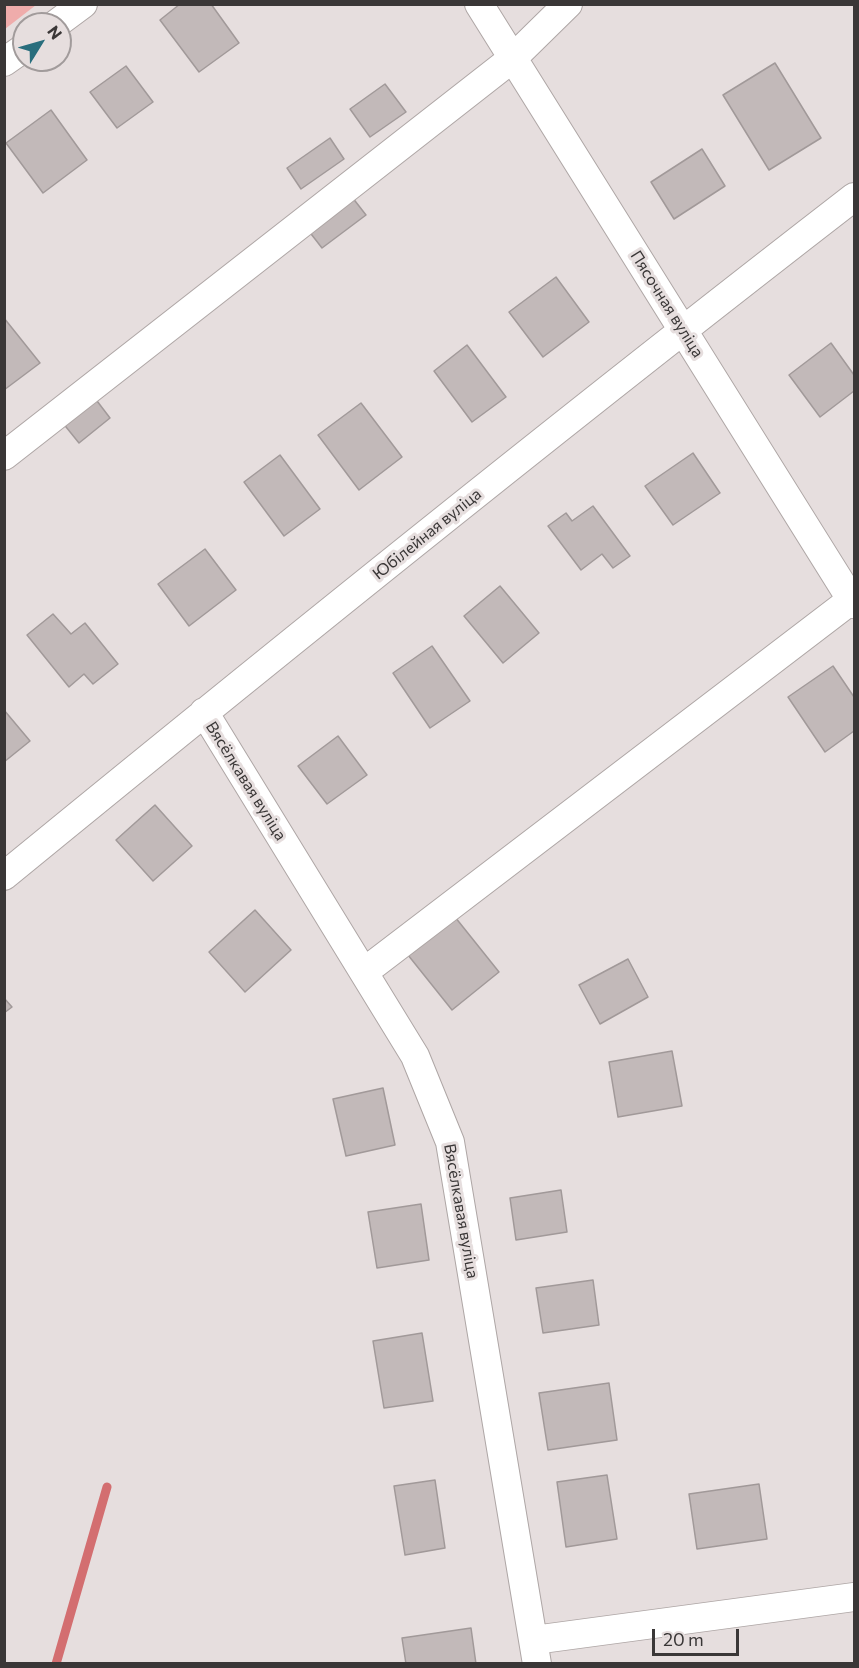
<!DOCTYPE html>
<html>
<head>
<meta charset="utf-8">
<style>
  body { margin:0 }
  #map { position:relative; width:859px; height:1668px; overflow:hidden; background:#e6dede; font-family:Commissioner,sans-serif }
  canvas { display:block }
  .frame { position:absolute; inset:0; border:6px solid #3a3737; pointer-events:none }
  .north { position:absolute; left:12px; top:12px; width:60px; height:60px; box-sizing:border-box; background:#e6dede; border:2px solid #a19b9b; border-radius:50%; rotate:53deg; font-size:16px; font-weight:700; line-height:24px; text-align:center; color:#3a3737 }
  .north::after { content:''; display:block; margin:auto; width:21px; height:27px; background:#296e7d; clip-path:polygon(50% 0,100% 100%,50% 72%,0 100%) }
  .scale { position:absolute; left:652px; top:1629px; width:87px; height:27px; box-sizing:border-box; border:3px solid #3a3737; border-top:0; padding-left:8px; font-size:18px; line-height:21px; white-space:nowrap; color:#3a3737; -webkit-text-stroke:4px #e6dede; paint-order:stroke }
</style>
</head>
<body>
<div id="map">
<canvas width="859" height="1668"></canvas>
<div class="frame"></div>
<div class="north">N</div>
<div class="scale">20 m</div>
</div>
<script>
const c = document.querySelector('canvas').getContext('2d');
c.lineJoin = 'round';
function paint(path, color) { c.fillStyle = color; c.fill(path, 'evenodd'); }
function strokePath(path, color, width, dash) { c.strokeStyle = color; c.lineWidth = width; c.lineCap = dash ? 'butt' : 'round'; c.setLineDash(dash || []); c.stroke(path); }
function write(font, color, halo, rows, align = 'center') {
  c.font = font + ' Commissioner,sans-serif'; c.lineWidth = 6; c.setLineDash([]); c.textBaseline = 'middle'; c.strokeStyle = halo; c.fillStyle = color; for (const [text, x, y, turn = 0] of rows) {
    c.save(); c.translate(x, y); c.rotate((+turn || 0) * Math.PI / 180); c.textAlign = isNaN(turn) ? turn : align; if (halo) c.strokeText(text, 0, 0); c.fillText(text, 0, 0); c.restore();
  }
}
paint(new Path2D(`
  M5,4H36V5L5,29Z`), '#efacab');
strokePath(new Path2D(`
  M56,1664L107,1487`), '#d36e70', 9);
const building = new Path2D(`
  M180,4H211L239,43L199,72L160,20Z
  M775,63L821,138L769,170L723,95Z
  M126,66L153,102L117,128L90,92Z
  M385,84L406,112L370,137L350,109Z
  M51,110L87,160L43,193L6,143Z
  M330,138L344,159L301,189L287,168Z
  M702,149L725,186L674,219L651,182Z
  M352,197L366,215L322,248L308,230Z
  M556,277L589,322L543,357L509,312Z
  M4,318L40,363L4,390Z
  M831,343L854,375V391L820,417L789,375Z
  M467,345L506,397L472,422L434,371Z
  M94,397L110,418L79,443L62,422Z
  M361,403L402,457L359,490L318,435Z
  M693,453L720,493L673,525L645,486Z
  M280,455L320,509L284,536L244,482Z
  M593,506L630,556L613,568L602,554L581,570L548,526L566,513L572,521Z
  M205,549L236,590L189,626L158,584Z
  M500,586L539,633L503,663L464,616Z
  M53,614L71,634L85,623L118,664L93,684L84,674L69,687L27,635Z
  M432,646L470,701L430,728L393,673Z
  M833,666L854,697V731L825,752L788,697Z
  M4,710L30,741L4,762Z
  M338,736L367,775L327,804L298,766Z
  M155,805L192,846L153,881L116,840Z
  M255,910L291,950L245,992L209,952Z
  M455,917L499,972L452,1010L408,955Z
  M628,959L648,997L600,1024L579,985Z
  M4,998L12,1007L4,1013Z
  M672,1051L682,1106L618,1117L609,1062Z
  M383,1088L395,1145L346,1156L333,1099Z
  M561,1190L567,1232L516,1240L510,1198Z
  M421,1204L429,1260L377,1268L368,1212Z
  M593,1280L599,1325L543,1333L536,1288Z
  M422,1333L433,1401L384,1408L373,1341Z
  M609,1383L617,1440L548,1450L539,1393Z
  M607,1475L617,1539L566,1547L557,1482Z
  M435,1480L445,1548L405,1555L394,1486Z
  M759,1484L767,1539L697,1549L689,1494Z
  M471,1628L476,1664H406L402,1638Z`);
paint(building, '#c2b9b9');
strokePath(building, '#a19999', 1.5);
const minor = new Path2D(`
  M479,4L854,604
  M56,24L83,4
  M4,62L24,48
  M4,456L513,58L568,4
  M204,712L415,1056L450,1142L537,1664
  M4,876C285,646 567,419 854,197
  M364,972L854,598
  M534,1640L854,1597`);
strokePath(minor, '#aea6a5', 30);
strokePath(minor, '#fff', 28);
write('16px', '#3a3737', '#e6dede', [
  ["Пясочная вуліца",667,304,58],
  ["Юбілейная вуліца",427,534,-39],
  ["Вясёлкавая вуліца",246,781,58],
  ["Вясёлкавая вуліца",461,1211,80]
]);
</script>
</body>
</html>
